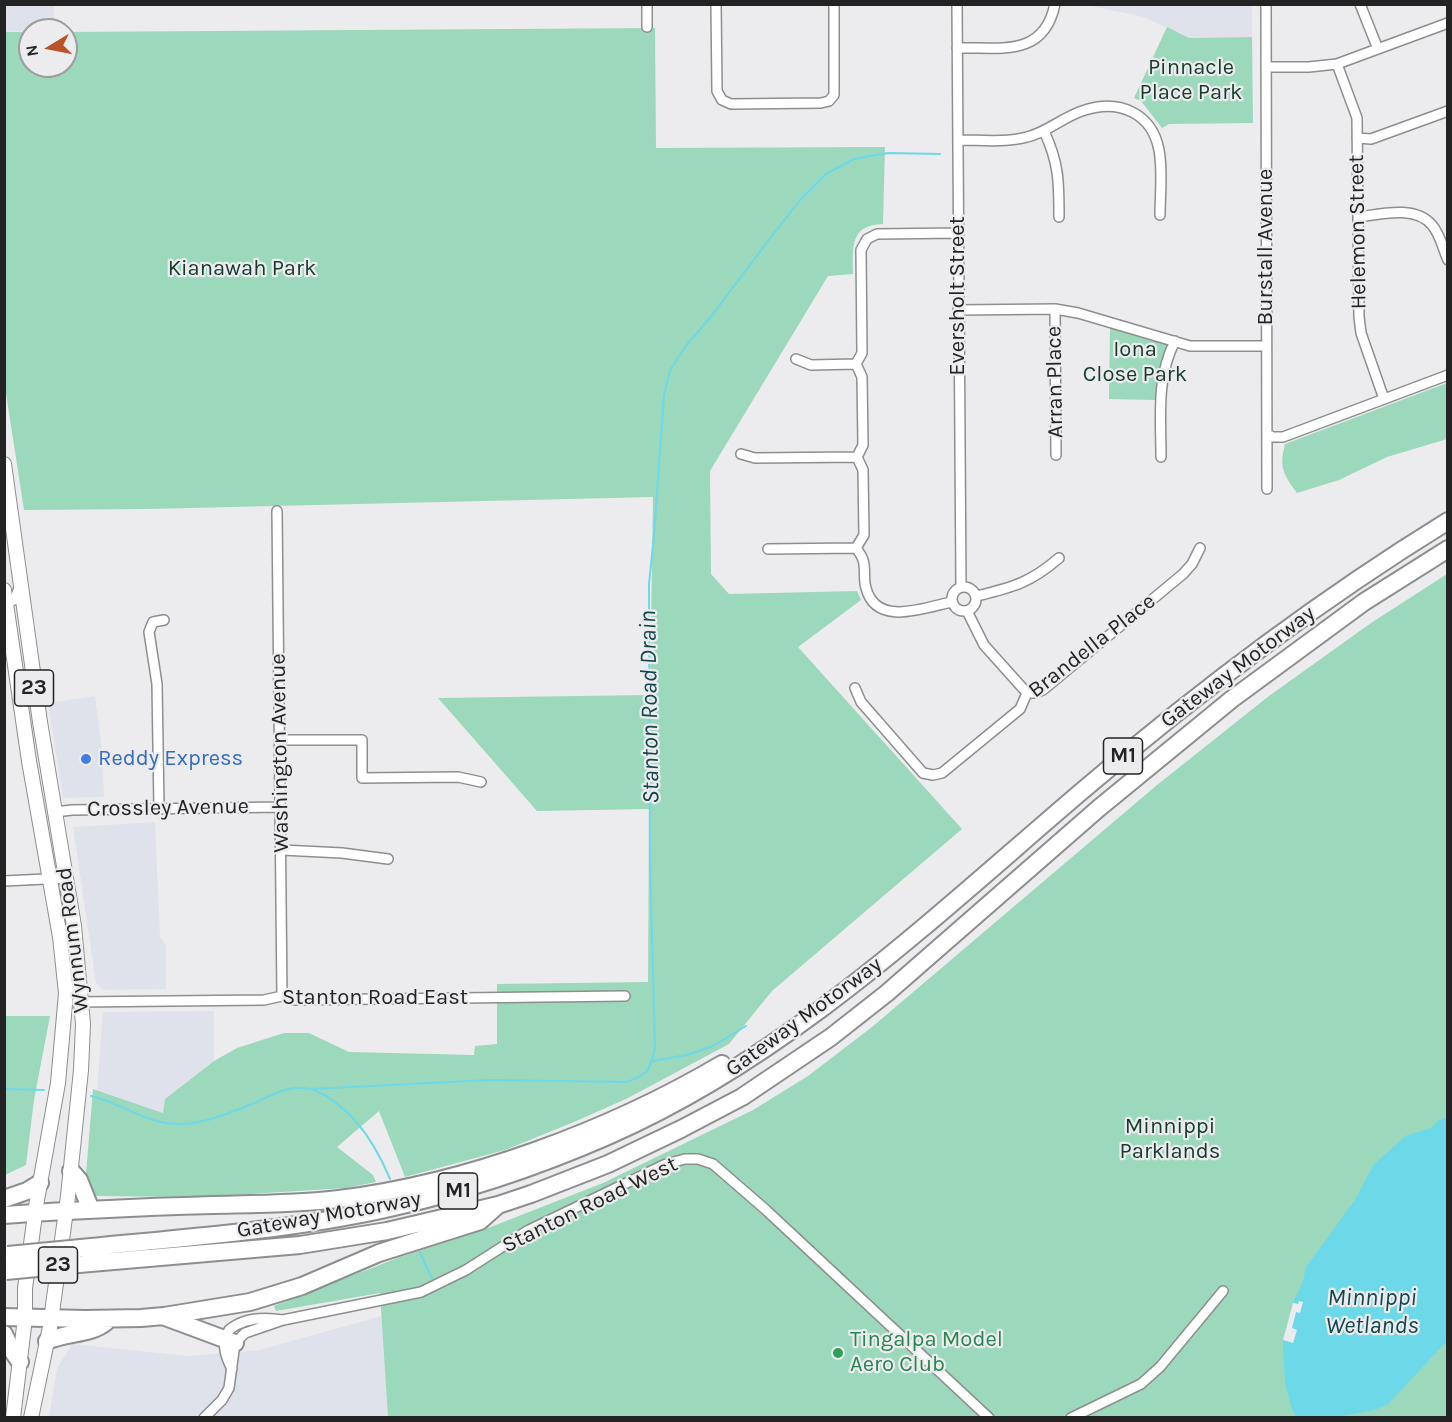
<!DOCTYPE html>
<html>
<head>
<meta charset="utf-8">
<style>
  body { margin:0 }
  #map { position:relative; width:1452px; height:1422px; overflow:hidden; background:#ececee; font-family:Karla,sans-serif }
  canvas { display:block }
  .frame { position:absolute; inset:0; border:6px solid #232324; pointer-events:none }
  .north { position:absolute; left:18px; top:18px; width:60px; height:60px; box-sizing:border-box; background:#ececee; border:2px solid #9c9c9d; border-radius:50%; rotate:260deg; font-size:16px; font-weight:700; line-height:24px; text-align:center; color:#232324 }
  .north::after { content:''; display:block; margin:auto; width:21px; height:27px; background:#b95327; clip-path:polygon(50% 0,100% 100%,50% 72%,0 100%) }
</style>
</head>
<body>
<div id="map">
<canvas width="1452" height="1422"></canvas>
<div class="frame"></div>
<div class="north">N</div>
</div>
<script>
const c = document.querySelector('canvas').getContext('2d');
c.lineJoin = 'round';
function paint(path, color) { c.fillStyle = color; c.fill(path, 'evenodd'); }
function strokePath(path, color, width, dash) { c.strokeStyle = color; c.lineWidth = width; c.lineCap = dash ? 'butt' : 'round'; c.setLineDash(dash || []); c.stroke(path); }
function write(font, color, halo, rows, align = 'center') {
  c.font = font + ' Karla,sans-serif'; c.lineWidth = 4.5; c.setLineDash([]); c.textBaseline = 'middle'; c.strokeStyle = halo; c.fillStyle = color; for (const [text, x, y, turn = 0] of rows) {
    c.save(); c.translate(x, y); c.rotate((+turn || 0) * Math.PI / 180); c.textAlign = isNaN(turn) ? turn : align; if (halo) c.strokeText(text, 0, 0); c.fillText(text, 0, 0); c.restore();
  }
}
paint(new Path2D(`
  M5,4L54,5V30L5,32Z
  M1086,5H1252V37L1189,38L1144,17Z
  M95,696L102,750L104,797L63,798L48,703Z
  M155,822L160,937L166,945V989L104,990L96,983L73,827Z
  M214,1011V1061L165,1099L163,1113L97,1090L103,1012Z
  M382,1316L388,1417L49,1418L57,1368L72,1344L188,1356L259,1350Z`), '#e0e2eb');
paint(new Path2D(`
  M1167,27L1189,38L1252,37L1253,123L1169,124L1162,128L1141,101L1134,98Z
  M655,28L656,148L885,147L883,224C849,225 853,248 853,274L828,276L710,471L711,574L729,594L857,591L861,600L798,647L962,829L772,991L729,1044L628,1098L574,1122L505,1150L405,1177L379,1111L337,1147L373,1175L376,1182L346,1188L201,1197L95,1196L86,1174L93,1089L163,1113L165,1099L214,1061L237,1048L284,1033H309L349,1052L474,1055L475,1046L497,1044V984L648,982L649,809L537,811L438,698L650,695L653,497L147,509L24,510L5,387L4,32H30V66H66V32Z
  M1110,327L1168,345L1158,372L1155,400L1109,399Z
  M1447,383V439L1387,457L1339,480L1297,493C1283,474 1279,467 1285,444Z
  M1447,574V1417H388L380,1293L276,1311L274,1306L400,1257L483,1230L603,1183L753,1110L808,1076L872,1027L1157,785L1269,696L1371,623Z
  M5,1016H50L34,1100L26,1165L5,1175Z`), '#9bd8bc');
paint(new Path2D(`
  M1447,1117V1341L1389,1403L1375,1410L1335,1417L1297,1418L1292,1409L1285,1383L1283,1340L1293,1303L1303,1281L1306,1267L1355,1200L1374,1164L1407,1135L1431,1128L1439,1120Z`), '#6dd8e8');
paint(new Path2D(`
  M1299,1301L1303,1302L1300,1313L1296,1312L1292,1328L1297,1330L1293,1343L1283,1340L1293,1303L1298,1304Z`), '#ececee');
strokePath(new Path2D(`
  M652,1061L687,1055L713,1046L746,1026
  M4,1089L44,1090
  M309,1089L489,1080L626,1082C650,1075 649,1070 655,1048L650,862L649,584L654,535L664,395L670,370L685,347L713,314L774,233L801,199L826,174L854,159L888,153L940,154
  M314,1090C352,1106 375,1143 390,1179
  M91,1096C122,1103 149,1126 182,1124C206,1123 230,1113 252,1104C271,1096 288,1084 309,1089
  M420,1252L432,1279`), '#6dd8e8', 2);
const minor = new Path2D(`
  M647,4V27
  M716,4L717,91L722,100L731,104L821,103L829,101L834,95V4
  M957,4L961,587
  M1266,4L1267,489
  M1360,4L1378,49
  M957,48C1000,47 1044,58 1055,4
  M1337,64L1357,118L1359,317L1361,333L1384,399
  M1266,67H1309L1337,64L1448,23
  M1044,131C1059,163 1059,182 1059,217
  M1357,138L1371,139L1448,111
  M958,140C980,140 1005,143 1027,137C1048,132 1064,116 1085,110C1119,99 1152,113 1159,150C1163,171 1160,194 1160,215
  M1359,217C1381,214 1415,205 1432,225C1440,234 1443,249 1448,260
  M1055,309L1056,455
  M958,310L1055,309L1078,313L1190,346H1266
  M796,359L811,365L856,364
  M1267,434L1273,437H1283L1448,375
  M741,454L755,458L857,457
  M1161,457C1161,417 1156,378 1175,341
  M277,511L282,996
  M768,549L856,548
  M952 599a12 12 0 1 1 24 0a12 12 0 1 1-24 0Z
  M977,596C1013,587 1030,583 1059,558
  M951,602C924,608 876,627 866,588C863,579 866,568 863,560C862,556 859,552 856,548L864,535L863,470L857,457L863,445L862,377L856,364L862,353L861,250L867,239L877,234L958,233
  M4,604L14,600L20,586
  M967,611L984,645L1027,693
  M855,688L861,702L923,773L933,775L942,773L1020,709L1027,693H1035L1043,690L1183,574L1192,564L1200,548
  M280,740H362V778L458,777L481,782
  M159,808L157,684L149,632L153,622L164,620
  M55,812L72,810L281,807
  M282,850L342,853L388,859
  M4,881L66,878
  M77,1002L264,1000L282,996L295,1000L625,996
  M232,1369C225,1356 221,1343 229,1330C244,1317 265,1317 283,1320
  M204,1418L222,1400L229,1388L235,1343L245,1333L283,1320L421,1292L466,1270L527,1231L666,1164L685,1159H698L713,1164L766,1210L989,1418
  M1071,1418L1141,1384L1160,1367L1223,1291`);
const primary = new Path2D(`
  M4,464L40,722L74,926L83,1024L81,1070L68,1196L50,1327L31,1418
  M4,590L29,761L60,937L66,993L58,1083L37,1200L25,1288V1318L13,1418`);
const motorway = new Path2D(`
  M71,1171L79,1180L91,1210
  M4,1199L27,1191L40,1183
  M4,1215C74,1210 143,1207 213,1205C255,1204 297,1204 339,1199C468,1183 610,1130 722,1064
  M81,1248C181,1238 283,1231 381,1210C459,1193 535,1168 608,1136C789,1057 934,917 1082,791C1198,692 1318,601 1448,521
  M79,1264L300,1245L387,1231L498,1205L531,1194L608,1164L681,1129L742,1097L831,1037L887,993L1099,808L1232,699L1364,602L1448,549
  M4,1317L85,1319L141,1318L164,1316L250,1302L302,1286L379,1253L480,1221L498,1205
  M165,1317L235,1343
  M4,1334L11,1349L20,1362
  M47,1341C67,1332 90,1335 106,1322`);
strokePath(minor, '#8d8e8f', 12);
strokePath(primary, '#8d8e8f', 16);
strokePath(motorway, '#8d8e8f', 20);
strokePath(minor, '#fff', 9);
strokePath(primary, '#fff', 14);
strokePath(motorway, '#fff', 16);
const motorwayBridge = new Path2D(`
  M8,1255L81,1248
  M6,1271L79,1264`);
strokePath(motorwayBridge, '#8d8e8f', 20, []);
strokePath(motorwayBridge, '#fff', 16);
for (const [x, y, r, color] of [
  [86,759,6,"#3f7fe0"],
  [838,1353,6,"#2e9e5b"]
]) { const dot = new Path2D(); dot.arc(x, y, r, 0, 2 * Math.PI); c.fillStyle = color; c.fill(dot); strokePath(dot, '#ececee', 2); }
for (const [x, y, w] of [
  [34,688,39],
  [1123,756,39],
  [458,1191,39],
  [58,1265,39]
]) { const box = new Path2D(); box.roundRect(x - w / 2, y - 18, w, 36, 4.5); c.fillStyle = '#ececee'; c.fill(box); strokePath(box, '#232324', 1.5); }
write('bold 21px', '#232324', null, [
  ["23",34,688],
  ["M1",1123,756],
  ["M1",458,1191],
  ["23",58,1265]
]);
write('22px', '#143b2c', '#ececee', [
  ["Pinnacle",1191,68],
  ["Place Park",1191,93],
  ["Kianawah Park",242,269],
  ["Iona",1135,350],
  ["Close Park",1135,375],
  ["Minnippi",1170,1127],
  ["Parklands",1170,1152]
]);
write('22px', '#232324', '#ececee', [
  ["Helemon Street",1358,232,-91],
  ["Burstall Avenue",1266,247,-90],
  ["Eversholt Street",958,296,-90],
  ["Arran Place",1055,382,-91],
  ["Brandella Place",1092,646,-38],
  ["Gateway Motorway",1238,667,-37],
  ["Washington Avenue",280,753,-91],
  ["Crossley Avenue",168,808,-1],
  ["Wynnum Road",73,940,-97],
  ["Stanton Road East",375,998],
  ["Gateway Motorway",804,1017,-36],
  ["Stanton Road West",590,1205,-26],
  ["Gateway Motorway",329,1215,-10]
]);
write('22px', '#366cbe', '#ececee', [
  ["Reddy Express",98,759]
], 'left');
write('22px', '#27864d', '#ececee', [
  ["Tingalpa Model",850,1340],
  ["Aero Club",850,1365]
], 'left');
write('italic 24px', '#14454d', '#ececee', [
  ["Stanton Road Drain",650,707,-91],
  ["Minnippi",1372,1298],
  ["Wetlands",1372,1326]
]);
</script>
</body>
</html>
